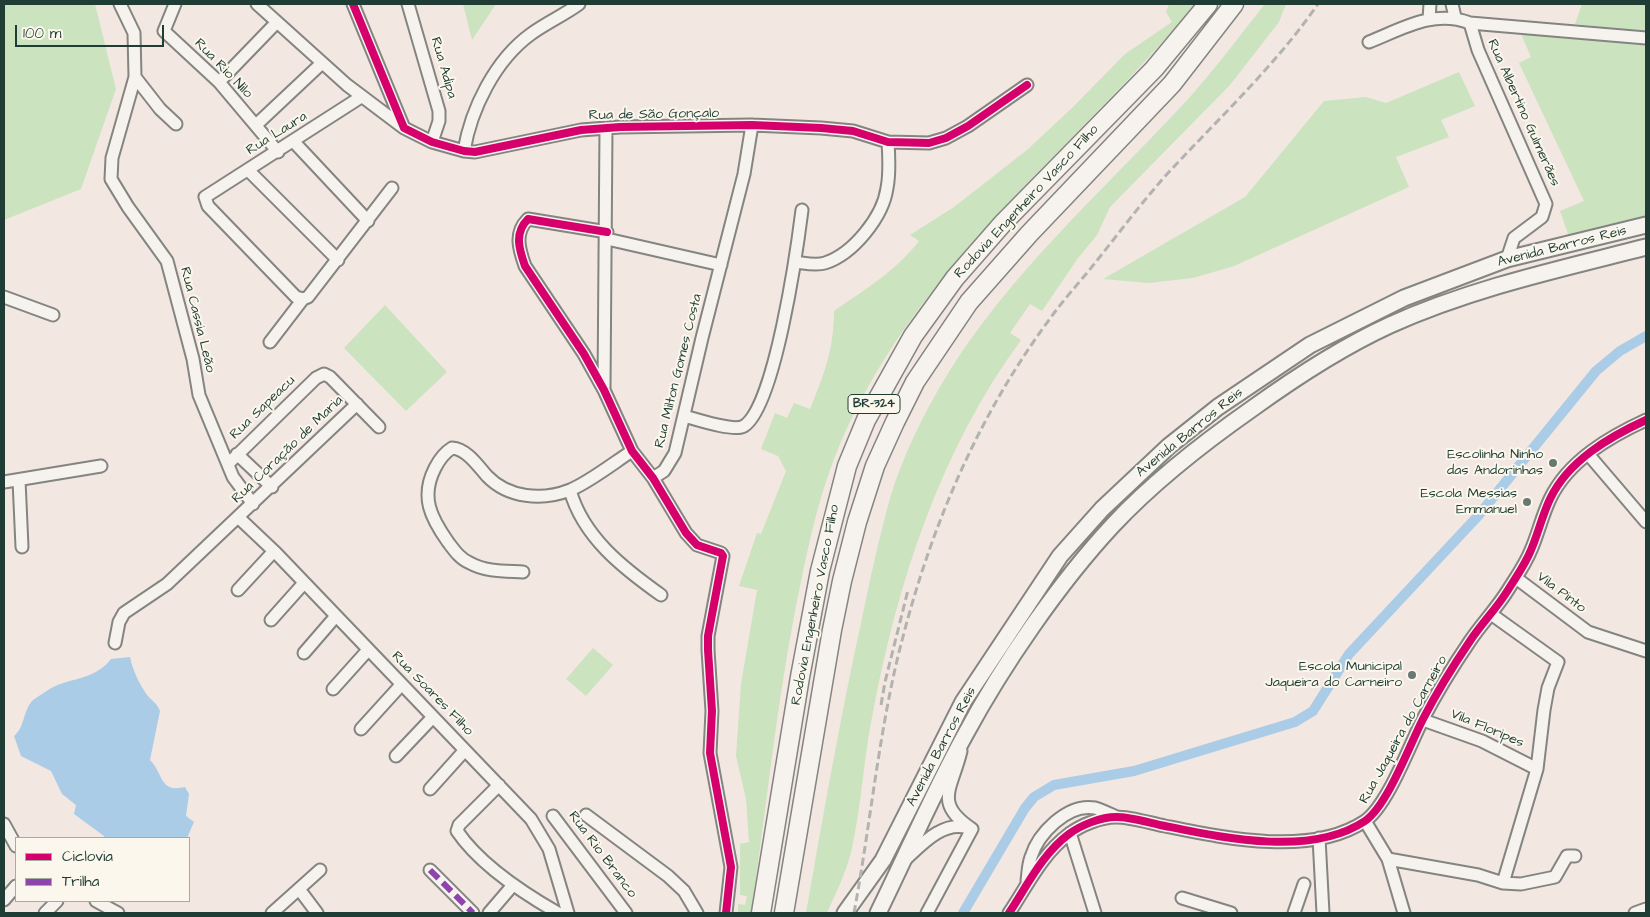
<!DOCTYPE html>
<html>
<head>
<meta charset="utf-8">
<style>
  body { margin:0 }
  #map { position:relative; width:1650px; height:917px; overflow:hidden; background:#f3e7e2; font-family:"Architects Daughter",sans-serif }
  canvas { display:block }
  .frame { position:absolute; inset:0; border:5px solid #1f3d34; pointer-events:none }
  .legend { position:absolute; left:15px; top:837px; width:175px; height:65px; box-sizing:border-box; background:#fbf7ec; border:1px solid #a3ada2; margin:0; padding:6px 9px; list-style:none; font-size:15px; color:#1f3d34 }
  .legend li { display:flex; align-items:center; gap:10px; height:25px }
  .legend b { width:25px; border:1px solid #a3ada2 }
  .scale { position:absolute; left:15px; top:25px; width:149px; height:22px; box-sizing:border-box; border:2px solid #1f3d34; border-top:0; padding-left:6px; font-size:15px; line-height:18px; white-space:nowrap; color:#1f3d34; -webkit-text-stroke:4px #fbf7ec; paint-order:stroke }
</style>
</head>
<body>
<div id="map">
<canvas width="1650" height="917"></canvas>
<div class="frame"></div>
<ul class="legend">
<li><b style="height:6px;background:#d6006c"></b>Ciclovia</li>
<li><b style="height:6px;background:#8e44ad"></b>Trilha</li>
</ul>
<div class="scale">100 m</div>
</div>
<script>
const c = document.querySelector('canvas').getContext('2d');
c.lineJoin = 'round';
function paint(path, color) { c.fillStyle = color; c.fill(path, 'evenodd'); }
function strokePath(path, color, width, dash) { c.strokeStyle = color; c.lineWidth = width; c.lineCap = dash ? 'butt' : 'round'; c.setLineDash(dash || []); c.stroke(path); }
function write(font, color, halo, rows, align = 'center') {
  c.font = font + ' "Architects Daughter",sans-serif'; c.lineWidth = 4; c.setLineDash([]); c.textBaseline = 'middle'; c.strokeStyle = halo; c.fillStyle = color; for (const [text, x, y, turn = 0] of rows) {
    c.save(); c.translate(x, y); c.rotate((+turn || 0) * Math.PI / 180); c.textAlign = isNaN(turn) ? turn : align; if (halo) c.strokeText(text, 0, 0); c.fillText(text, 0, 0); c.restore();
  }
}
paint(new Path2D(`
  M4,4H95L116,89L81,189L4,220Z
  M463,4H496L472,40Z
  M1169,4H1195C1104,115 990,207 907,325C878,366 852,412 834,459C816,506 806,556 796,606C776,708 766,811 751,913H738V904L745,905L747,896L740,895V844L749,842L746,799L736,756L741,684L757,590L739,586L757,533L761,534L786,471L778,456L761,449L775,413L787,418L794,403L810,409C824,375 834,349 834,311C864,290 896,271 919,241L910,235L954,207L1027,150L1073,107L1125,54L1172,22L1166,12Z
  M1265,4H1286L1279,22L1230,85L1110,207L1097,235L1078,258L1042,311L1030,304L1010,333L1021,340C941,449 898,580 873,712C864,755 862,800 853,843C849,866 837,891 827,913H806C823,816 840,719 861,623C870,580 879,537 891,495C903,456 923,415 944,380C1006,276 1107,187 1189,98C1216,68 1240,35 1265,4Z
  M1582,4H1646V32L1575,24Z
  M1521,34L1646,44V219L1569,237L1560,211L1584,201L1519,63L1531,57Z
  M1459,72L1475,106L1441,120L1449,137L1396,157L1409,187L1234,266L1193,278L1149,283L1103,279L1245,197L1324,101L1366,97L1386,103Z
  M385,305L447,372L406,411L344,348Z
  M593,648L613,665L586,696L566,679Z`), '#cbe3be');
paint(new Path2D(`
  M130,657C133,671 139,683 147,695C152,701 157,703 160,711L150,760C164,774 159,793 185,787L189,794L186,816L194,822L187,838H103L104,836L74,814L76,805L62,794L51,771L21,756L14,736C25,727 23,711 32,701C35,698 41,695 45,692C67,676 92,683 111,659Z`), '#abcce7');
strokePath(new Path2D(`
  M963,913L1025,808L1034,797L1054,785L1134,771L1295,722L1313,711L1349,654L1478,516L1596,371L1620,351L1646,336`), '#abcce7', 10);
const minor = new Path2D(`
  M120,4L134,33L135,77L160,109L176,124
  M175,4L164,31L219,82L278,152
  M257,4L347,85L404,128
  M353,4L404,128L432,142L464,151L475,152L581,130L620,127L752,125L821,128L853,131L888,142L929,143L946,138L968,126L1027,85
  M408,4L439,111V121L432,142
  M1452,4L1455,17
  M1429,19L1430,4
  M1470,23L1478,50L1546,204L1542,217L1514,238L1507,259
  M1369,42C1402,29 1433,9 1470,23L1646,38
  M135,77L112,158L111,179L128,207L167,261L193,359L199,395L233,477L253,504
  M219,82L277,22
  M256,125L322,63
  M294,142L368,221
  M464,151C471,109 495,60 531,34C546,23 564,15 579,4
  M248,170L338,260
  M607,232L528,219C514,233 519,249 525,266L584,354L604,390L632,451L653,478L686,533L697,545L721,553L723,556L708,636V650L712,711L710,753L731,867L726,913
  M607,239L721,265
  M795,262C804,263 816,266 825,263C853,254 883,217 887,188C890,173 889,157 888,142
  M4,297L53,315
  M303,299L296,297L208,206L205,197L361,97
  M270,342L303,299L308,297L392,188
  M604,388L606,128
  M684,416C695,419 734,432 744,426C775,406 797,250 802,210
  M237,454L272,487
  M1588,454L1646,522
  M228,464L316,378L324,374L330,377L379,427
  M653,478L664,471L675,453L702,338L744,174L752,125
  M19,480L22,547
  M4,482L101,466
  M570,490C583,537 623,568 661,595
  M239,518L276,553L531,819L549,849L568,913
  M523,572C505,571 486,572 470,563C460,559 454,550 448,542C431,518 420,497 435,468C439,460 444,453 452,448C467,449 478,466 487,476C508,498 542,501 570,490C588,483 615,462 632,451
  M1516,578L1588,632L1646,651
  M238,590L274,551
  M1491,614L1558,662L1548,688L1544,710L1537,769L1503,883
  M271,620L304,583
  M115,643L119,622L124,613L167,584L357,404
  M304,653L336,616
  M333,689L368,650
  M1423,720L1482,741L1537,769
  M361,729L401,685
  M961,751C952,789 933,803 972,829
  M396,756L433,717
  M499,785L459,825L457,831C480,865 523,893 558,913
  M430,789L465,750
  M586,815L668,876L684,891L697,913
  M553,816L626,913
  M1365,821L1388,859L1404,913
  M4,824L16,846
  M1070,833L1095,913
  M1319,838L1323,913
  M907,858C922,844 944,820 968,828
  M1388,859L1478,875L1503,883L1521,884L1555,877L1567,856H1575
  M430,870L473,913
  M1027,881C1028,873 1028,865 1031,857C1038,834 1067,803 1095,808C1102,810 1110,814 1117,817
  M299,889L317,913
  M1182,898L1231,913
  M4,900L16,886
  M96,901L118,913
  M45,913L57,901
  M272,913L320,870
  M489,913L513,885
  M927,913L972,829
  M1009,913C1027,886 1042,854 1069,834C1081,825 1101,817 1116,817C1131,817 1150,823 1165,826C1224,838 1311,857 1365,821C1388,805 1410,744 1423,719C1437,692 1453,666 1470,641C1482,623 1497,608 1508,590C1516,577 1525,565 1531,550C1538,534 1542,516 1550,499C1568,461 1609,437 1646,420
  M1294,913L1304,884
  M1635,913L1646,909`);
const major = new Path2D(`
  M845,913L883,860L963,702L1060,556L1102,509L1169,446L1218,407L1310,345L1404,298L1507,259L1646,225
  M878,913C907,854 933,793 965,735C1002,666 1059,583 1113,525C1155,480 1203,443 1253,408C1296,377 1342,347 1390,325C1472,288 1560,269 1646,247`);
const highway = new Path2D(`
  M761,913L800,677L820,571L847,466L866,420L913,336L955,278L1004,222L1154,69L1208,4
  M784,913L832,630L842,581L857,522L875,466L895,422L915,382L969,302L1029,234L1172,84L1234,4`);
strokePath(minor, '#848480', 15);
strokePath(major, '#848480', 19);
strokePath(highway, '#848480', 21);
strokePath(minor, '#f6f3ef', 11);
strokePath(major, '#f6f3ef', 15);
strokePath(highway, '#f6f3ef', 18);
strokePath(new Path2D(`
  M881,705L885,682L908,590
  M854,913C869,832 877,750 895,669C924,544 972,424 1049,320C1063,300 1080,282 1095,263C1119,233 1142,202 1168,173C1219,118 1275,66 1318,4`), '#b2b2af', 3, [8, 4]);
strokePath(new Path2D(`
  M430,870L473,913`), '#8e44ad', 6, [12, 6]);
strokePath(new Path2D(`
  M353,4L404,128L432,142L464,151L475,152L581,130L620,127L752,125L821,128L853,131L888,142L929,143L946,138L968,126L1027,85
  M607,232L528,219C514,233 519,249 525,266L584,354L604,390L632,451L653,478L686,533L697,545L721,553L723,556L708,636V650L712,711L710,753L731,867L726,913
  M1009,913C1027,886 1042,854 1069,834C1081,825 1101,817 1116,817C1131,817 1150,823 1165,826C1224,838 1311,857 1365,821C1388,805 1410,744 1423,719C1437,692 1453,666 1470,641C1482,623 1497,608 1508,590C1516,577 1525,565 1531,550C1538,534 1542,516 1550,499C1568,461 1609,437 1646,420`), '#d6006c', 8);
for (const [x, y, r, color] of [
  [1553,463,5,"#697871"],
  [1527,502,5,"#697871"],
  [1412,675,5,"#697871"]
]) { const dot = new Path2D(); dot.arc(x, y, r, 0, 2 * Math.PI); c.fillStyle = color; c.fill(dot); strokePath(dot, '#fbf7ec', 2); }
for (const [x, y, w] of [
  [874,404,52]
]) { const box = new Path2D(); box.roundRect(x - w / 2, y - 9.5, w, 19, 4); c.fillStyle = '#fbf7ec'; c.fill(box); strokePath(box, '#1f3d34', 1); }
write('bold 12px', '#1f3d34', null, [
  ["BR-324",874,404]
]);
write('14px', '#1f3d34', '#fbf7ec', [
  ["Rua Adipa",443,68,74],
  ["Rua Rio Nilo",223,69,46],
  ["Rua Albertino Gulmerães",1523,113,66],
  ["Rua de São Gonçalo",654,115,-1],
  ["Rua Laura",277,134,-32],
  ["Rodovia Engenheiro Vasco Filho",1027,202,-47],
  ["Avenida Barros Reis",1562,247,-14],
  ["Rua Cassia Leão",197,320,76],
  ["Rua Milton Gomes Costa",679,371,-76],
  ["Rua Sapeacu",263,408,-44],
  ["Avenida Barros Reis",1190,433,-39],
  ["Rua Coração de Maria",288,450,-44],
  ["Vila Pinto",1561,593,37],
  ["Rodovia Engenheiro Vasco Filho",816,605,-79],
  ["Rua Soares Filho",432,694,46],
  ["Vila Floripes",1487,729,23],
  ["Rua Jaqueira do Carneiro",1404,730,-61],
  ["Avenida Barros Reis",942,747,-62],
  ["Rua Rio Branco",602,855,53]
]);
write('14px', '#1f3d34', '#fbf7ec', [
  ["Escolinha Ninho",1543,455],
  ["das Andorinhas",1543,471],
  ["Escola Messias",1517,494],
  ["Emmanuel",1517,510],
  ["Escola Municipal",1402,667],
  ["Jaqueira do Carneiro",1402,683]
], 'right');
</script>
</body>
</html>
